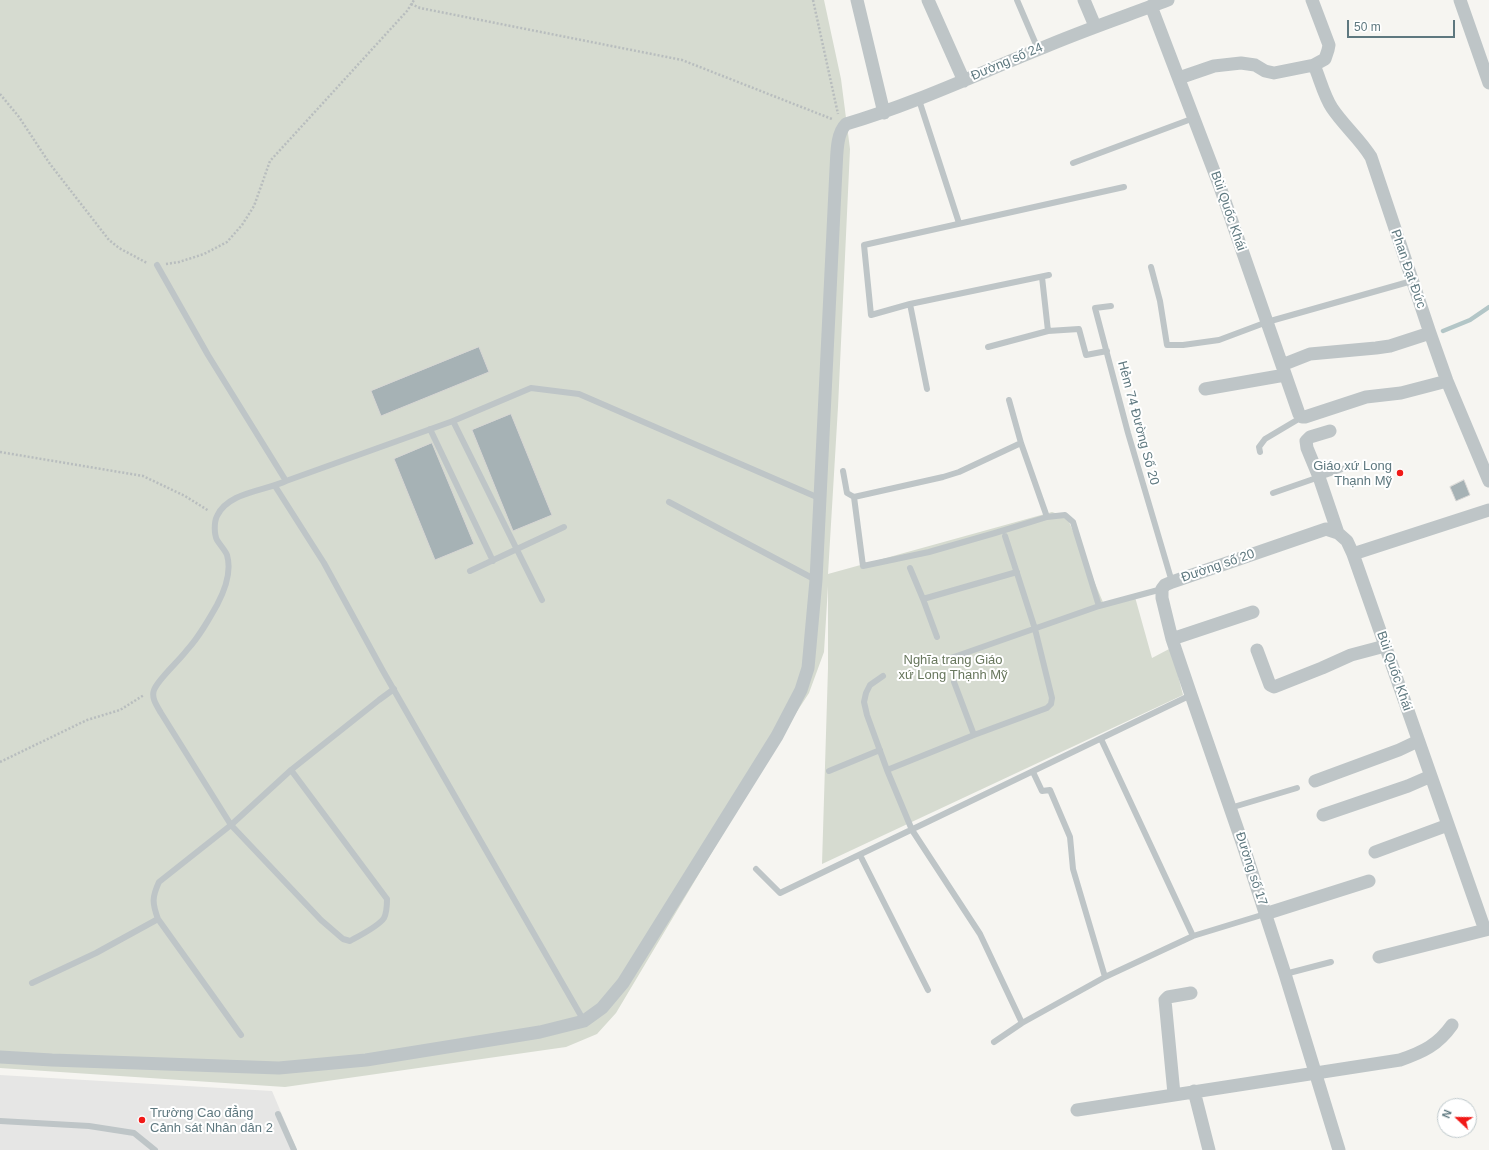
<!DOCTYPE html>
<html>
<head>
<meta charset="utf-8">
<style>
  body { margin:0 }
  #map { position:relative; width:1489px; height:1150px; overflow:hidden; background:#f6f5f1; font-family:Arial,sans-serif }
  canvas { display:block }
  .north { position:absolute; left:1437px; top:1098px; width:40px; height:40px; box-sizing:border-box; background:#fff; border:1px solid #bfc9cc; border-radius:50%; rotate:292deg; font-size:11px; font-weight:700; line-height:16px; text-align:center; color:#5e787f }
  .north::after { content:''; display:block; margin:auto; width:14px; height:18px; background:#f11917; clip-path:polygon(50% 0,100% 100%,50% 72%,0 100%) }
  .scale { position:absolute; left:1347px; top:20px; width:108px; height:18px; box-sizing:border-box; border:2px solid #5e787f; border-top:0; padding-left:5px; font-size:12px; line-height:14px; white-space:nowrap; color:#5e787f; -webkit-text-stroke:3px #fff; paint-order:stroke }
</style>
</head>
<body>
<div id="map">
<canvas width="1489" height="1150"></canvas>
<div class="north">N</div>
<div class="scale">50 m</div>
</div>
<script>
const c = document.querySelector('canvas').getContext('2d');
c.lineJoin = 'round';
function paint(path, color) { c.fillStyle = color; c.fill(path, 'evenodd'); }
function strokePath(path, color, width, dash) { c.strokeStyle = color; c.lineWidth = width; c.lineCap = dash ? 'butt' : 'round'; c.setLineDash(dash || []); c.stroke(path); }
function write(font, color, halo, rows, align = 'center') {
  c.font = font + ' Arial,sans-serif'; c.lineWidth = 4; c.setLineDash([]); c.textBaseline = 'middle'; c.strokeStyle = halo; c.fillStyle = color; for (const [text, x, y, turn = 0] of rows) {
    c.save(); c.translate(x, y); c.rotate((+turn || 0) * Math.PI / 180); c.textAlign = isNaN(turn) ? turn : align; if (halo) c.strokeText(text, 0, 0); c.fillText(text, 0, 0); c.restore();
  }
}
paint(new Path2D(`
  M0,1075L272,1091L297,1150H0Z`), '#e6e6e5');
paint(new Path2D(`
  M0,0H824L841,79L850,149L838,407L828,574L1052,512L1067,517L1105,607L1135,597L1152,658L1171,648L1183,695L822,864L828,668V586L824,652L809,693L783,733L616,1013L597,1034L566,1047L285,1087L0,1068Z`), '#d6dbd0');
strokePath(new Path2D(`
  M1443,331L1470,320L1489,307`), '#b3c6c7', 4.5);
const building = new Path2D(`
  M479,347L489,372L381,416L371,391Z
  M511,414L552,515L513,531L472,430Z
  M432,443L474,544L435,560L394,459Z
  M1464,480L1470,495L1456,501L1450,487Z`);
paint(building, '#a6b2b5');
strokePath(building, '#d7d6d4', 1);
strokePath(new Path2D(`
  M813,0L838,114
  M411,4L420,8L682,60L832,119
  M0,94L19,117L50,164L109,240L119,248L147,263
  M166,264L179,262L204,254L227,242L242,225L254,206L270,161L407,11L414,0
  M0,452L143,476L185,496L209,511
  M0,762L87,720L120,710L144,695`), '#b8bdbe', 2.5, [2, 2]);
strokePath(new Path2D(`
  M1017,0L1038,49
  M919,100L959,223
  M1073,163L1194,118
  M157,265L208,355L286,481
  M1151,267L1160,301L1167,345H1183L1219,340L1267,322L1412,281
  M1049,275L910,304L871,315L864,245L1124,187
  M1042,277L1048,331L1079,329L1086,355L1107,351
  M910,304L927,389
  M1111,306L1095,308L1128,433L1172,582
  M988,347L1048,331
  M1009,400L1021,443L1047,517
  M453,421L542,600
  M430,429L493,561
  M1260,452L1259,447L1265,439L1302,417
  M843,471L847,493L854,497L863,566L929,552L995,533L1047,517L1065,515L1073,522L1099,606
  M275,486L324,563L383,671L584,1021
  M1273,493L1354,465
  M854,497L943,477L959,472L1021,443
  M669,502L816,580
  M1005,536L1035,629L1052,698L1051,704L1047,708L974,735L887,770L912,830L980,934L1022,1023
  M910,568L923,599L1017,572
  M470,571L564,527
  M923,599L937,637
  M951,658L1099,606L1162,589
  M883,676L870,685L866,693L864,702L867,715L887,770
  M954,682L974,735
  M1101,739L1193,936
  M291,770L387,899C387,905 387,912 384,918C379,926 359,936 350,941L343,939L321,920L231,825L161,713C157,706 151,698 154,690C158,679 179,661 187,650C199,637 208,621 217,605C225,590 232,572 227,555C225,550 220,545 217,540C214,534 214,522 217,516C228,492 265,491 286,481L453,421L531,388L579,394L819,498
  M829,771L880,750
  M1033,772L1042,791L1050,790L1070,837L1073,869L1105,977
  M1230,808L1297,788
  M860,855L928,990
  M756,869L780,893L1191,695
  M1285,974L1331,962
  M32,983L96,953L158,919
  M241,1035L158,919C152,903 152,897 159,882L231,825L291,770L379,700L394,689
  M994,1042L1022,1023L1105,977L1193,936L1265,914
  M278,1114L294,1150
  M0,1121L89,1126L134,1133L155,1150`), '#bec5c7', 6);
strokePath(new Path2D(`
  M857,0L884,113
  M928,0L964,81
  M1084,0L1095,26
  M1460,0L1489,83
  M1151,6L1220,187L1299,414L1302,417H1305L1366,397L1401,393L1447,381
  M1314,65C1320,79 1324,96 1332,108C1344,126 1360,139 1371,157L1430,333L1447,381L1489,481
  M1179,78L1214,66L1241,63L1255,65L1265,71L1274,73L1314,65L1325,59L1328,50L1329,45L1312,0
  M1282,365L1310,354L1376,348L1390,346L1430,333
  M1205,389L1285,375
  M1330,431L1310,437L1306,441L1307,448L1319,477L1338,533L1347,541L1353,554L1485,930
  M1338,533L1326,529L1172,582L1165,585L1162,589V598L1172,639L1191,695L1243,845L1285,974L1339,1150
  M1353,554L1489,510
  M1172,639L1253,612
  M1257,650L1270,685L1274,687L1322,668L1351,655L1385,646
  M1315,781L1399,750L1418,741
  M1323,815L1408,786L1431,776
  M1375,852L1448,825
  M1265,914L1369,881
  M1379,957L1489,929
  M0,1057L52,1060L279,1068L366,1060L540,1032L584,1021L602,1008L623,983L777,736L801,690L808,668L816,580L836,169C837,155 836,134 846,124C914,104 977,74 1042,48C1084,30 1126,16 1168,0
  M1194,1091L1209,1150
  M1174,1094L1165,1000L1168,997L1191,993
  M1077,1110L1400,1060C1423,1052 1438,1045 1452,1025`), '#bec5c7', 13);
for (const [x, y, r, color] of [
  [1400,473,4,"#f11917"],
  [142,1120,4,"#f11917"]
]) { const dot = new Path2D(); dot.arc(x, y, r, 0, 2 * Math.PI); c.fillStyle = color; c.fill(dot); strokePath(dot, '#fff', 1.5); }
write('13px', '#5e787f', '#fff', [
  ["Đường số 24",1007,62,-23],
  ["Bùi Quốc Khái",1228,211,71],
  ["Phan Đạt Đức",1408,269,71],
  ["Hẻm 74 Đường Số 20",1138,423,75],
  ["Đường số 20",1218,566,-19],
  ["Bùi Quốc Khái",1394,671,71],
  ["Đường số 17",1251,869,72]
]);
write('13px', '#5e787f', '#fff', [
  ["Giáo xứ Long",1392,466],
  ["Thạnh Mỹ",1392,481],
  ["Trường Cao đẳng",150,1113,"left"],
  ["Cảnh sát Nhân dân 2",150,1128,"left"]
], 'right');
write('13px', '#68775d', '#fff', [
  ["Nghĩa trang Giáo",953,660],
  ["xứ Long Thạnh Mỹ",953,675]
]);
</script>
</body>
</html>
